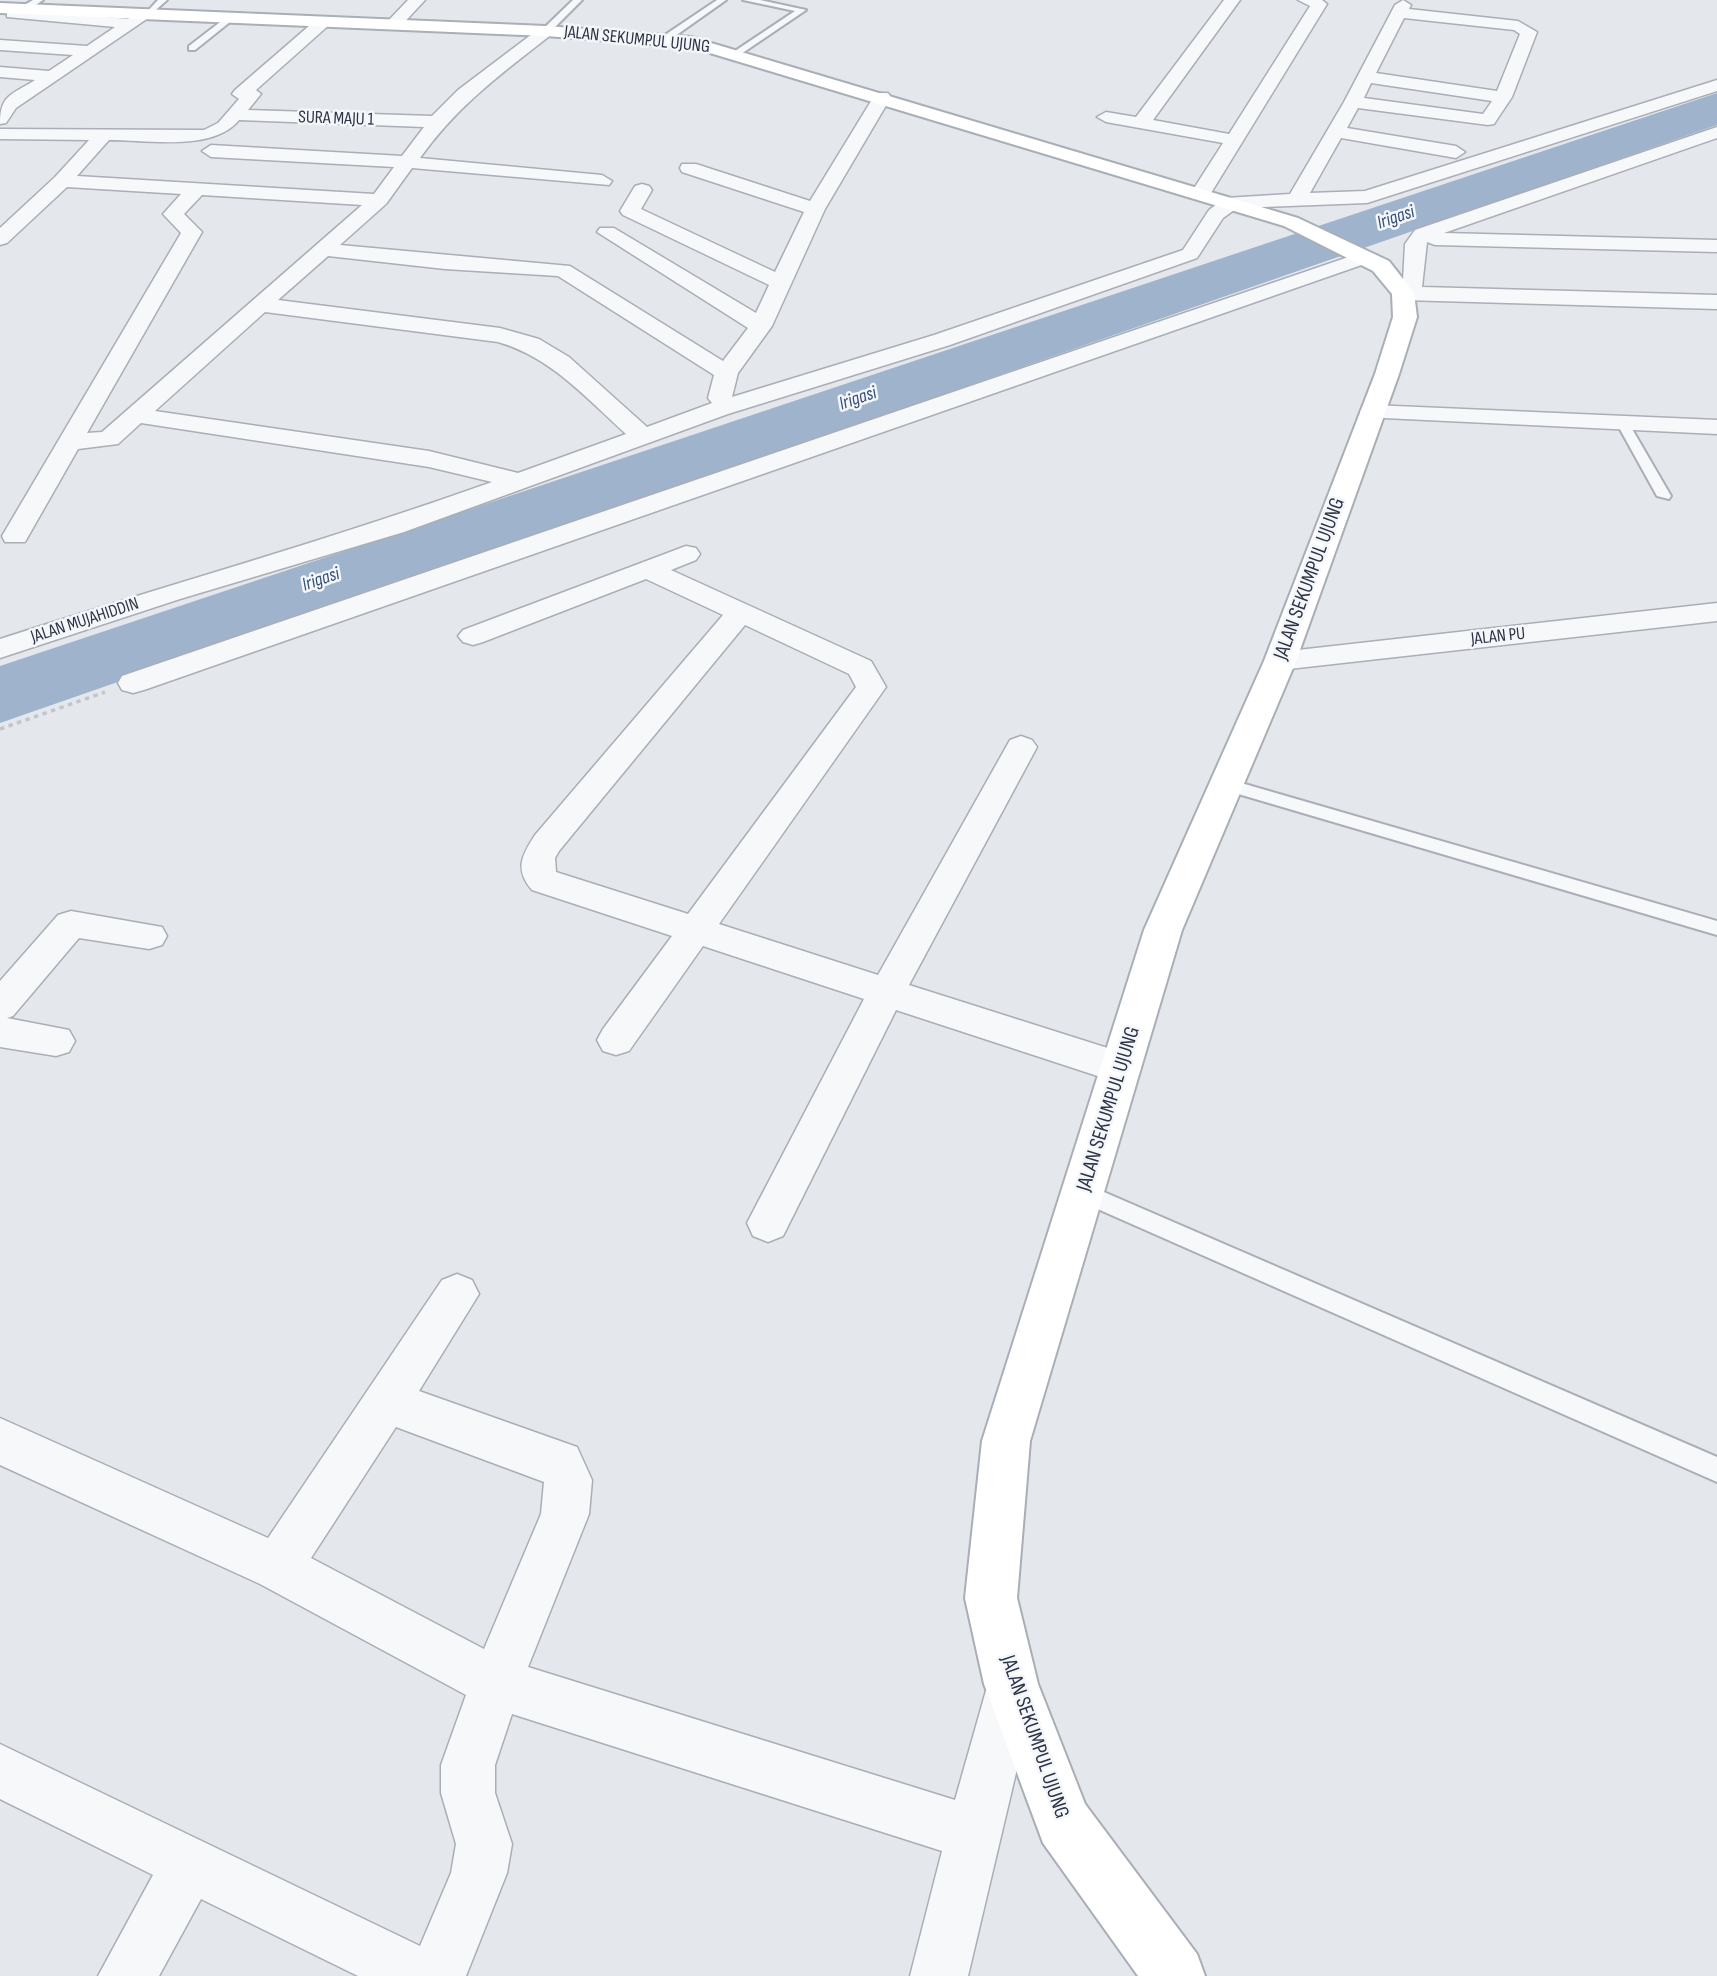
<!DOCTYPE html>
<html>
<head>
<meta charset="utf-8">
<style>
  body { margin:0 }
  canvas { display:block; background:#e4e7ec }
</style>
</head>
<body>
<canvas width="1717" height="1976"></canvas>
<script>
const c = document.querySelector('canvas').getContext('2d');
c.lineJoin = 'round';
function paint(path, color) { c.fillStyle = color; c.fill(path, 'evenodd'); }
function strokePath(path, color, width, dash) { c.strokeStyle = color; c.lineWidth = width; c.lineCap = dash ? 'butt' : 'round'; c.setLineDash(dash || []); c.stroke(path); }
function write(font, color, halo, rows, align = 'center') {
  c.font = font + ' "Sofia Sans Condensed",sans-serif'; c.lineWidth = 5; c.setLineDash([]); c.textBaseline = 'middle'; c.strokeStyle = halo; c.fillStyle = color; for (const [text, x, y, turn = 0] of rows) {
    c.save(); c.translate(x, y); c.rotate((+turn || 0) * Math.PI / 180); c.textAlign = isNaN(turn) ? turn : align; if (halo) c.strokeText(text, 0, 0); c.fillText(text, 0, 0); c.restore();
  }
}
paint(new Path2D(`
  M1717,93V125L0,723V666Z`), '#9fb4cc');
const service = new Path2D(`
  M33,0H43L27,11H21V7Z
  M158,0H167L149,16H143Z
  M573,0H582L549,33H543V29Z
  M717,0H726L668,41H662V37Z
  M743,0H760L806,10L738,56L735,51L795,11Z
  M228,16L235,18L195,50H189V46Z
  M1617,419L1628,422L1671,496L1669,499L1657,496L1616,422Z
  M1224,778L1717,921V935L1218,788L1216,784Z
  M1083,1183L1717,1457V1482L1075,1199L1072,1192L1075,1185Z`);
const minor = new Path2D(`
  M408,0H425L399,28H387V22Z
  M1224,0H1240L1153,120L1229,134L1310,6L1298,0H1322L1327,4L1211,193L1201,199L1191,193L1223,143L1106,122L1097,117L1106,112L1136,117Z
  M1403,0L1411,5L1409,9L1518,21L1537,32L1512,97L1494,124L1488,125L1358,108L1347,128L1456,146L1465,152L1456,158L1341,138L1310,193L1365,191L1717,80V91L1367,203L1237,208L1223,218L1197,258L950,345L728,414L404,532L180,599L0,658V639C164,586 330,540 492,482L429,467L141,423L118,444L78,449L25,542H5L2,536L181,233L163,214L181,194L67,187L7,243L0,245V228L55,177L89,140L0,139V129L204,130L218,123L239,99L232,94L235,90L317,19H329V25L256,90L261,94L248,110L432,116L458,90L540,28H552V34C500,75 459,104 420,158L602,175L612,181L609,185L412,168L386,204L340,245L570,266L723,361L748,328L597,232L600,228H614L756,313L769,285L623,215L620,211L635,186L642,184L649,186L652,190L641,209L775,272L804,212L682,172L680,168L682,164H696L810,201L876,93H888L891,97L825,209L772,326L738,373L732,397L934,335L1183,250L1209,210L1225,198L1290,194L1344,102L1395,5ZM1404,18L1514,30L1520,34L1497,91L1376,73ZM1371,83L1492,101L1483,114L1364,98ZM239,120L424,127L402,156L211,145L202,151L211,157L394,167L374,194L77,176L109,140C147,140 213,152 239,120ZM202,195L362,205L102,432L87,433L202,232L184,214ZM328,256L445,269L558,276L714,375L708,398L712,403L647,427L569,357L539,339L500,328L278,300ZM265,312L498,342C551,357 586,398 626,434L518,473L429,451L155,411Z
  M18,4L23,6L25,10L128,19L146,9L154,14L16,108L6,123L0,124C0,94 12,95 35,80L0,77V67L49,71L73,55L0,50V40L87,46L115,27L7,17V11Z
  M1717,127V138L1444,233L1717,240V252L1435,245L1427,242L1422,287L1717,295V309L1403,300L1395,298L1390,290L1403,280L1405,244L1415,230Z
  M1366,251L1376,257L1373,261L144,690L133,693L122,690L118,683L122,676Z
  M1372,405L1717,420V434L1363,417L1360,412L1363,407Z
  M686,546L696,548L700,554L696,560L671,570L871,661L886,687L719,924L878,975L1010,740L1021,736L1032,740L1037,747L909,985L1136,1057L1141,1068L1136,1079L1122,1084L896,1010L783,1236L768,1242L753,1236L747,1223L864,999L703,946L629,1051L616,1055L603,1051L597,1040L603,1029L672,936L532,890C514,869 522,855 535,835L723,615L646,579L483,642L473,645L463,642L458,636L463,630ZM745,625L849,674L856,687L688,914L556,872L555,858L559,851Z
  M1717,603V621L1280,670L1270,668L1265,661L1270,654L1280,652Z
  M71,911L162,927L167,936L162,945L149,949L79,938L13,1016L7,1018L69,1030L75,1041L69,1052L56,1056L0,1047V981L58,915Z
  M457,1274L472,1280L479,1294L419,1391L577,1447L592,1480L589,1514L528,1667L955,1800L993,1666L1011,1658L1029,1666L1037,1684L968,1976H910L942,1851L512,1714L495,1765V1793L512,1844L507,1873L466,1976H358L201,1899L159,1976H98L153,1875L0,1799V1744L420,1946L451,1873L456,1844L441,1793V1765L466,1695L260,1584L0,1465V1418L268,1538L442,1280ZM396,1427L544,1482L541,1514L484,1649L311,1558Z`);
const secondary = new Path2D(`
  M0,3L546,26L691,37L1298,218L1389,261L1414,293L1417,317L1399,374L1296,661L1182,930L1030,1441L1017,1598L1038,1684L1085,1804L1197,1954L1205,1976H1138L1043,1843L984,1684L965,1598L982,1441L1144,930L1264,661L1375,374L1393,317L1392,294L1373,271L1284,226L690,47L546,36L0,13Z`);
strokePath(service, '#a9aeb7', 4);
strokePath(minor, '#a9aeb7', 3);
strokePath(secondary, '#a9aeb7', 4);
strokePath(new Path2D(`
  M0,729L105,692`), '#c2c5cb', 3.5, [4.5, 4.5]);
paint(service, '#f7f8fa');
paint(minor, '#f7f8fa');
paint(secondary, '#fff');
write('18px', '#2b3445', '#f4f6f9', [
  ["JALAN SEKUMPUL UJUNG",637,40,6],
  ["SURA MAJU 1",336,119,2],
  ["JALAN MUJAHIDDIN",85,621,-18],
  ["JALAN PU",1498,637,-6]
]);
write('italic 19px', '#34527a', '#f4f6f9', [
  ["Irigasi",1396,218,-19],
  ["Irigasi",858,399,-19],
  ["Irigasi",321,580,-19]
]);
write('21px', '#2b3445', '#f4f6f9', [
  ["JALAN SEKUMPUL UJUNG",1310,579,-70],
  ["JALAN SEKUMPUL UJUNG",1109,1109,-73],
  ["JALAN SEKUMPUL UJUNG",1034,1737,71]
]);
</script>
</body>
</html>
